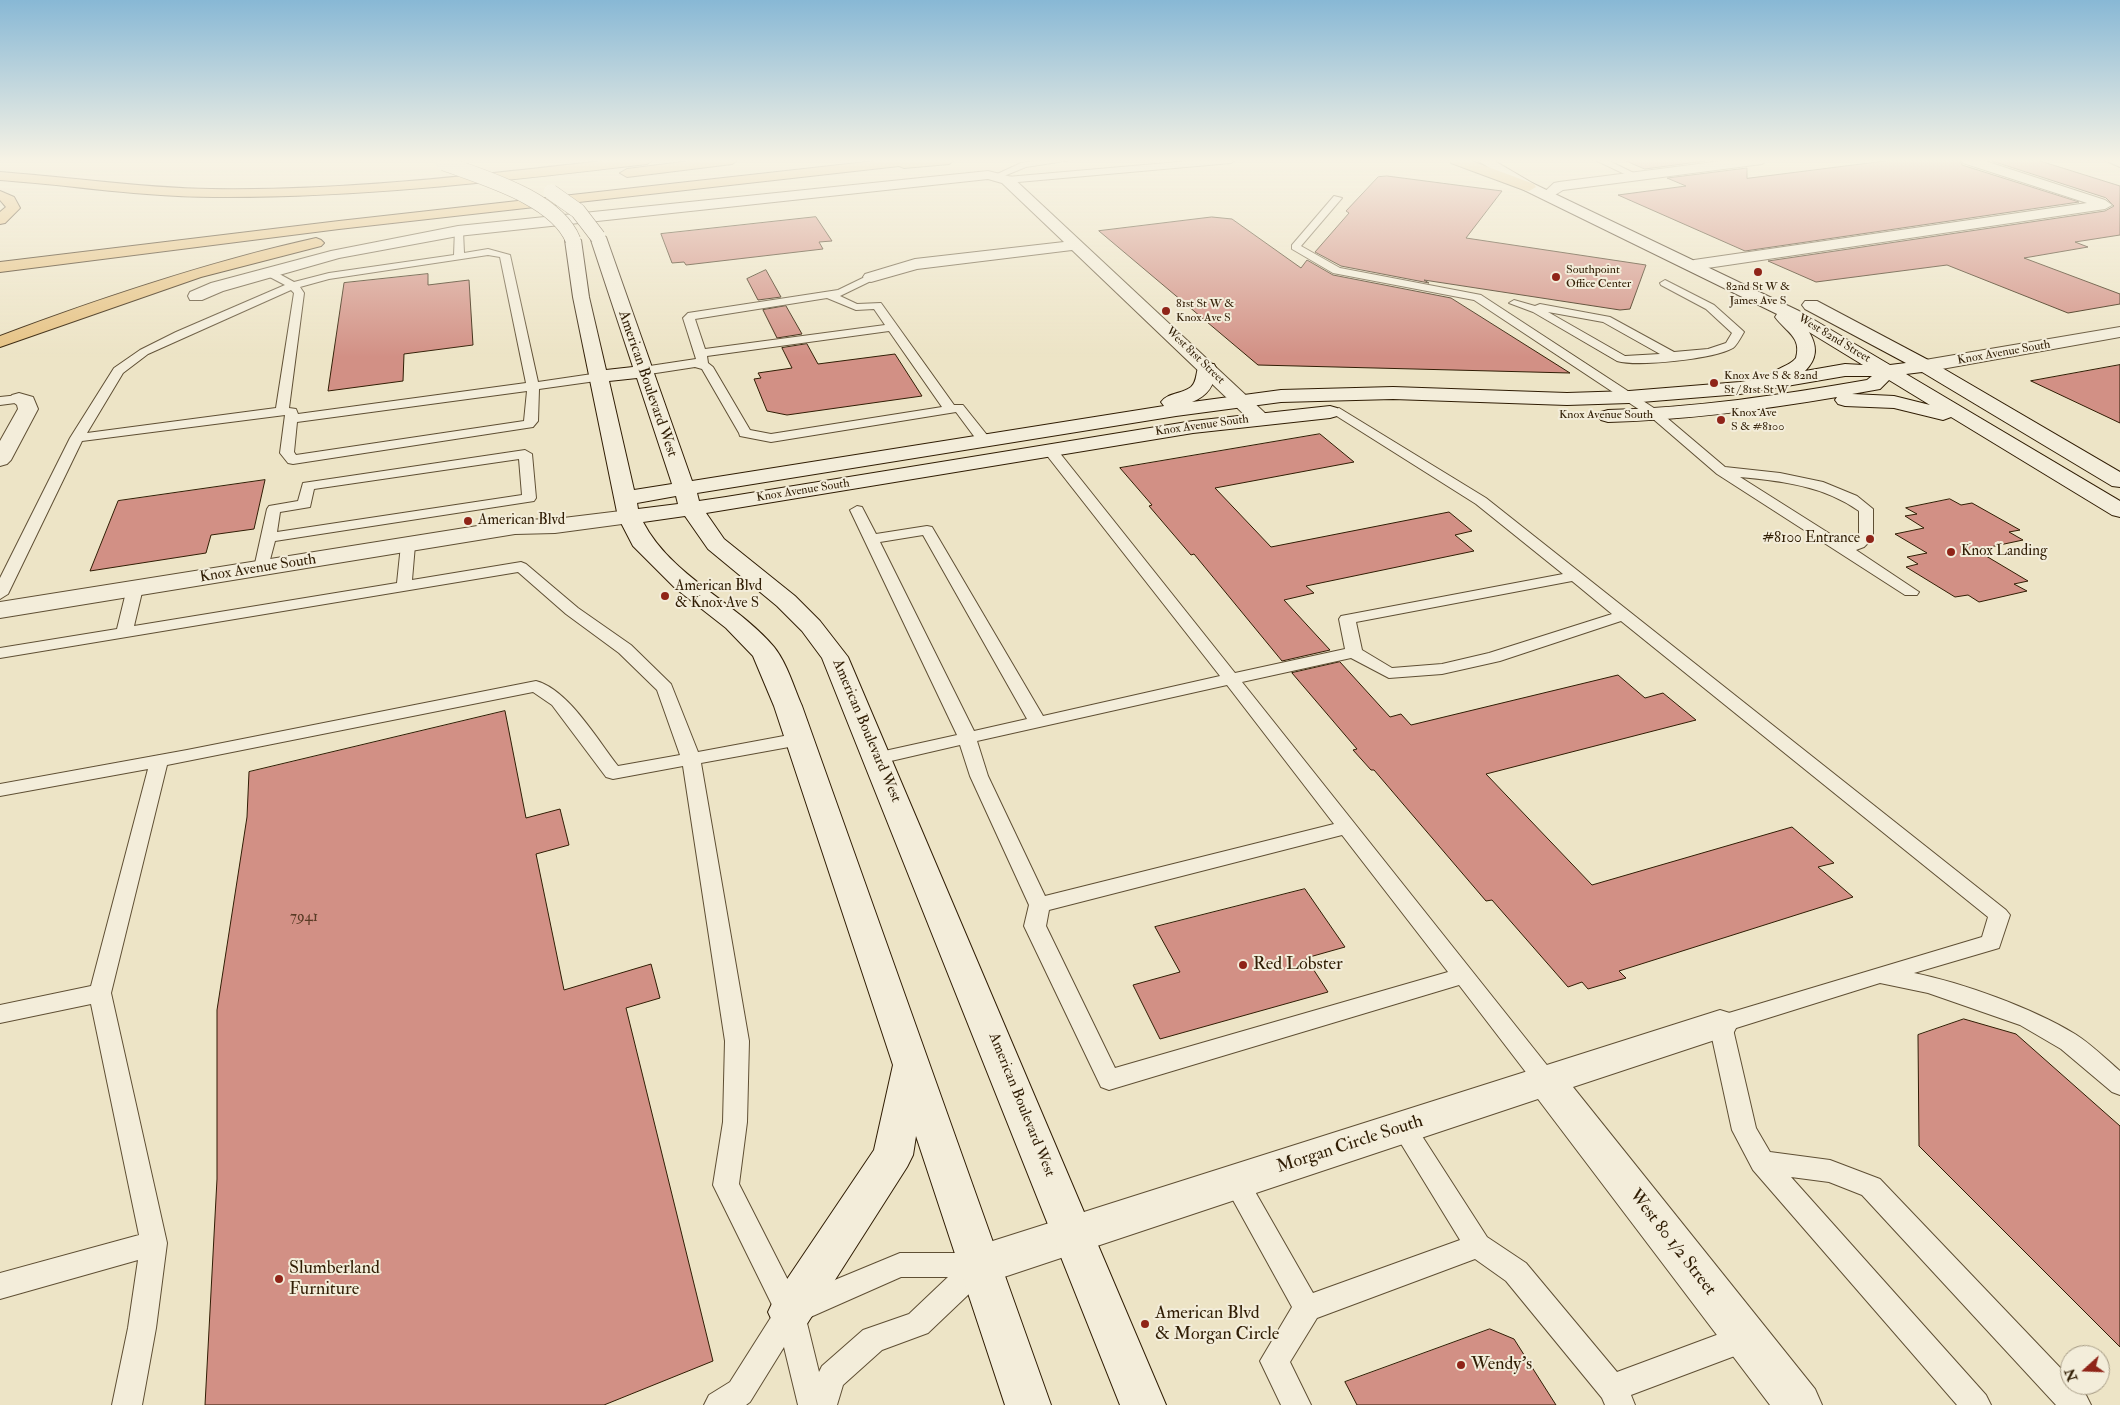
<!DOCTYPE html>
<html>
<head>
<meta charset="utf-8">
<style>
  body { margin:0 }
  #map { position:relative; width:2120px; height:1405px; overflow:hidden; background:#ede4c6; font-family:"IM FELL Double Pica",serif }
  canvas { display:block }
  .north { position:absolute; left:2060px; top:1345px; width:50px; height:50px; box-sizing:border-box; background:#f3edda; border:1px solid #a59a84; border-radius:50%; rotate:250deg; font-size:14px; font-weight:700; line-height:20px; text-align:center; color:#301d04 }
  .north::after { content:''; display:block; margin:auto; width:18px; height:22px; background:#8f2418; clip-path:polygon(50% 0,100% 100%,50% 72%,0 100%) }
</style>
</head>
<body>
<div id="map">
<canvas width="2120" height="1405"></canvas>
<div class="north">N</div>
</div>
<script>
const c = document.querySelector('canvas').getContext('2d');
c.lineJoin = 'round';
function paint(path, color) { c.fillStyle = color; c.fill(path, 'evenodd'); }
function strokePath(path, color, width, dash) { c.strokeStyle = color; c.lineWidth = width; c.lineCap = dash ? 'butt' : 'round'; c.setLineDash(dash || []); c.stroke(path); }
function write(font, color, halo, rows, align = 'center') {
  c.font = font + ' "IM FELL Double Pica",serif'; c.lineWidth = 4; c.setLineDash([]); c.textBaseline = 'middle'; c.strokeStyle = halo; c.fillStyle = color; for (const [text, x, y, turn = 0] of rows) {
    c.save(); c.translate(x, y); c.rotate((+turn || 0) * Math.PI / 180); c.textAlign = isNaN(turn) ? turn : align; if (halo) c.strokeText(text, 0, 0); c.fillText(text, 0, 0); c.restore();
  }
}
const building = new Path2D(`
  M1624,160H1713L1645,169Z
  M1893,160H1960L1962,165L2079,202L1745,251L1618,195L1686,186L1667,178L1747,168V178Z
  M1989,160H2037L2120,186V235L2075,242L2088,247L2024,258L2120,294V304L2068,313L1947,265L1816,282L1768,261L2105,211L2114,206L2106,198Z
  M1387,176L1502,191L1466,238L1646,265L1630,309L1620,310L1424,280L1429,283L1341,266L1315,252L1349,213L1346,211L1378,177Z
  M816,217L832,241L819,242L823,249L686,265L684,262L672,263L661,234Z
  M1212,217L1232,219L1301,268L1307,260L1333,275L1451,298L1570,373L1258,365L1099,231Z
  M766,270L781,297L758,300L747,279Z
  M428,274V285L469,280L473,345L404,354L403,381L328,391L344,283Z
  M786,306L802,334L777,338L763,310Z
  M807,344L818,364L895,354L922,396L787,415L767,411L754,379L761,378L758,373L792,368L782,348Z
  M2120,365V423L2031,381Z
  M1320,434L1354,462L1215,488L1271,547L1449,512L1472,531L1455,535L1474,551L1306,586L1314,593L1284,600L1330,650L1282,661L1194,554L1191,555L1149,506L1152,505L1120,468Z
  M265,480L254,529L211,535L206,553L90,571L118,501Z
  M1950,499L1961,505L1972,503L2020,530L2009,532L2023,540L1976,550L2028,581L2014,584L2027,591L1979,602L1968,595L1955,597L1906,567L1918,564L1907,557L1927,553L1895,534L1924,528L1905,516L1917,514L1906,508Z
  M1340,662L1390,717L1401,714L1411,725L1618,675L1645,698L1663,693L1696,720L1486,774L1592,885L1792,827L1834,863L1818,867L1853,897L1619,971L1626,978L1588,989L1582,982L1568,987L1492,900L1486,901L1374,770H1371L1353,750L1357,749L1292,673Z
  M505,711L526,818L560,809L569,845L536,854L564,990L651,964L660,998L626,1008L713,1361L604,1405H205L217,1179V1010L247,817L249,772Z
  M1305,889L1345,947L1306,958L1328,992L1160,1039L1133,985L1180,972L1155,927Z
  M1964,1019L2016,1034L2120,1126V1347L1919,1146L1918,1035Z
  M1490,1329L1514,1339L1556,1405H1357L1345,1382Z`);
paint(building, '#d29085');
strokePath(building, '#301d04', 1);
const lane = new Path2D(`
  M1044,160H1071L1026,167L999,178L995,175L1021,163Z
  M1201,160H1235L1231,163L1007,183L1003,180L1007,177Z
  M1595,160H1607L1640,176L1633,178Z
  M1334,196L1342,198L1301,246L1340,268L1481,295L1660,412L1725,467L1780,473L1823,482L1857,496L1873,509V538L1864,547L1856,550L1919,592L1917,595H1905L1717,474L1652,418L1474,300L1333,273L1292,249V245ZM1740,477C1782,481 1824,486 1859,511V537L1846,544Z
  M455,229L463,231L464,253L488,249L510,255L538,382L599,373L605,377L603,380L539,389L538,421L533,427L293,464L288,463L280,453L285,415L82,441L8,594L0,599V578L70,438L114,368L140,350L176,332L285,285L264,274V270H272L294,282L329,273L454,255ZM488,255L500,257L526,383L298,414L296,409L289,408L304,293L300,287L329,279ZM291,290L294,293L276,408L87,433L123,373L148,354ZM527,391L524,421L296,455L294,452L297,422Z
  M871,274L876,277L875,279L840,296L857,304L881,303L954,405H963L991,440L989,443H979L956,412L771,442L740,436L739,433L702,369L695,367L643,375L637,371L643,367L696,359L683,318L688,313L838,290ZM827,298L856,310L874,309L885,325L705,349L695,319ZM889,331L942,407L771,434L750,430L713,367L708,363L707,356Z
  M1665,280L1714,305L1742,330L1744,332C1741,337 1737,345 1733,348C1714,359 1638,367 1617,361L1533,312L1509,303L1514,300L1535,306L1540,304L1610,317L1674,352L1708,349L1726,343L1732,333L1706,309L1661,285L1660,283ZM1548,312L1603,322L1660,354L1625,356Z
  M19,395L25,399L23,402L0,405V397Z
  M1339,408L1486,498L2006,910L2010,915L1999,948L1914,973C1963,983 2032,1008 2075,1034C2091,1044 2106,1059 2120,1071V1095L2112,1092L2061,1049L2020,1025L1928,993L1880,983L1733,1029L1756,1128L1770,1152L1830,1160L1880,1179L2070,1378V1385H2077L2086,1395L2091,1405H2056L1862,1195L1829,1182L1791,1177L1986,1395L1991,1405H1957L1753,1170L1732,1130L1709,1024L1712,1018L1982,937L1988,917L1621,621L1500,661L1442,674L1389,678L1351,658L1242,682L1554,1074L1558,1081L1554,1088L1546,1091L1538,1088L1459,985L1109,1090L1101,1087L1024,926L1029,905L970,776L960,745L878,764L871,762L869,758L871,754L957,735L850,510L857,506L862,507L876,534L927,526L932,527L1043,716L1220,676L1045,453L1043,450L1045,447H1055L1235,673L1345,649L1339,619L1341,616L1563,574L1476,504L1335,415L1333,412L1335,409ZM923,535L1027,719L974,731L880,542ZM1572,581L1612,614L1489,653L1442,664L1392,668L1362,650L1356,622ZM1227,685L1334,824L1045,896L988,776L977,741ZM1342,835L1448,972L1115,1068L1046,926L1049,910Z
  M525,450L532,454L536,498L534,501L275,541L267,571L262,573L254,568L267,509L269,506L298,501L303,483ZM519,459L522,495L277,532L280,512L310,507L314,489Z
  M408,541L415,545L412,580L521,562L526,564L578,608L631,645L671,684L698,752L800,733L806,735L809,739L806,743L800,745L701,763L749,1041L747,1122L739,1184L796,1296L900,1253H980L990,1256L993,1265L990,1274L928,1333L882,1350L843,1385L837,1405H798L784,1347L750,1402L746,1405H704L709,1395L730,1382L775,1311L713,1185L723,1122L725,1041L683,766L613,779L606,777L552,705L533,692L167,765L111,993L167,1243L156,1328L142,1405H112L128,1328L138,1260L0,1299V1273L139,1235L91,1004L0,1023V1005L91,986L148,769L0,796V784L187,750L536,681C568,689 598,741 618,766L680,755L657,690L619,653L566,614L518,572L0,658V648L117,629L127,588L135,583L143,588L134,626L397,583L401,545ZM901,1277H948L909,1314L863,1330L822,1366L819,1372L806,1319Z
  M1404,1119L1413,1122L1487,1237L1526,1263L1617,1372L1746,1324L1756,1328L1760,1338L1756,1348L1631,1395L1635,1405H1605L1602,1398L1506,1281L1475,1259L1317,1318L1290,1362L1311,1405H1281L1260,1361L1292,1307L1223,1182L1227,1174L1236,1171L1245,1174L1313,1293L1460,1240L1392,1129L1395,1122Z`);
const street = new Path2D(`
  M1729,160H1768L1762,164L1563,190L1547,200L1540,196L1554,183L1559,182Z
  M1962,160H1982L2105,200L2112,205L2105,209L1694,270L1686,265L1694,260L2087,203L1963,163Z
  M2104,160H2120V167Z
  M988,171L1012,177L1266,414L1269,418L1266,422L1259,424L1252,422L1072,250L917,269L871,282L865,280L863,277L865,274L915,259L1064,242L1002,183L988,179L458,236L339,258L223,291L202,300H190L188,296L190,292L211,283L331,251L458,226Z
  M2120,327V337L1925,372L1918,370L1916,366L1918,362L1925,360Z
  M19,393L33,397L38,409L11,460L7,464L0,466V441L18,409L17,405L9,399L12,395Z
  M629,510L637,512L640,517L637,522L555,533L515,534L0,618V602L515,520L555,519Z
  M1720,1010L1733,1014L1738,1024L1733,1034L1573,1087L1815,1389L1822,1405H1770L1538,1099L980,1285L965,1279L959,1265L965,1251L980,1245Z`);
const secondary = new Path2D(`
  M1477,160H1493L1534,184L1799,311L1890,365L1906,363L1805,309L1802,305L1805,301H1817L1932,362L2120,472V487L2112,486L1922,372L1906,374L2120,501V517L2112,515L1951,417L1943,420L1894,408L1845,406L1838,404L1835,400L1837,397C1761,410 1685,420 1608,422L1601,420L1598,416L1601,412L1608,410C1695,408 1781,395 1867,380L1872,376H1845L1740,394L1629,403L1567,405L1393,399L1281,402L1176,416L697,493L699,501L726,497L1193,421L1330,406L1337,408L1340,412L1337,416L1330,418L1193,433L706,513L724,539L795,596L820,621L848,657L1166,1405H1120L822,658L802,631L777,606L708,549L685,516L643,522C671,576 736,602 774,647C787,663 794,688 802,706L1051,1405H1005L916,1136L913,1155L907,1167L805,1327L790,1333L775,1327L768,1312L775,1297L874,1150L893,1065L774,706L753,656L726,628L675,588L633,546L618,517L573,297L565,240L573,235L581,240L589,297L606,370L633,367L590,237L598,232L606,237L692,481L1164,406L1161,402C1167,393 1182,394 1191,387C1198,381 1195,371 1200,364H1214L1216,368C1215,385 1208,396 1192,402L1281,390L1393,387L1567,393L1629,391L1740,382L1769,377C1774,368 1789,367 1796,358C1802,337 1786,332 1775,317L1777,314L1524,190ZM1809,332L1863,365L1845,364L1805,371C1817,359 1818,347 1809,332ZM637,378L672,484L634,490L609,381ZM1889,380L1930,405L1894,396L1852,394L1880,389ZM676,496L678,504L638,509L637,503Z`);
const highway = new Path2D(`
  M611,160H653L647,164C503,181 359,198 214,197C143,197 71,185 0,180V172C70,177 140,188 211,189C345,191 479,175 611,160Z
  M698,160H738L732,164L627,177L620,173L627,169Z
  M884,160H955L949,164L904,168L899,166L339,229L0,272V262L339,221Z
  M1450,160H1469L1534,184L1536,187L1529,191L1524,190L1451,163Z
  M0,191L14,197L20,208L5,223L0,224V212L6,207L0,200Z
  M316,238L321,240L324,243L321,246L201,277L0,347V336C104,297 208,262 316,238Z`);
strokePath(lane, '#5f4f34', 2);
strokePath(street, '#5f4f34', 2);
strokePath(secondary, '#301d04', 2);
strokePath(highway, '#301d04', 2);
paint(lane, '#f3edda');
paint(street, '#f3edda');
paint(secondary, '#f3edda');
paint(highway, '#e6c283');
const secondaryBridge = new Path2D(`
  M444,163C484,178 556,198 573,240
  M551,192L578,211L598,237`);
strokePath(secondaryBridge, '#301d04', 16, []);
strokePath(secondaryBridge, '#f3edda', 15);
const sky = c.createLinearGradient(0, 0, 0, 357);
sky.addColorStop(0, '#88b8d5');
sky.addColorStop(0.45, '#f7f3e5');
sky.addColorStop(1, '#f7f3e500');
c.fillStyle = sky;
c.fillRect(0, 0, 2120, 357);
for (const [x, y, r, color] of [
  [1758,272,5,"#8f2418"],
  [1556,277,5,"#8f2418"],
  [1166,311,5,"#8f2418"],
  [1714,383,5,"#8f2418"],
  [1721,420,5,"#8f2418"],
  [468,521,5,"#8f2418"],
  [1870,539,5,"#8f2418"],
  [1951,552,5,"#8f2418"],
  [665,596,5,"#8f2418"],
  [1243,965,5,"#8f2418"],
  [279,1279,5,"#8f2418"],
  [1145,1324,5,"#8f2418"],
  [1461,1365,5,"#8f2418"]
]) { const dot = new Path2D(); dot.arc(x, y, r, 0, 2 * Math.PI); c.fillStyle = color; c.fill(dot); strokePath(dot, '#f3edda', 2); }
write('12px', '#301d04', '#f3edda', [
  ["Southpoint",1566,270],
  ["Office Center",1566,284],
  ["82nd St W &",1758,287,"center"],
  ["James Ave S",1758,301,"center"],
  ["81st St W &",1176,304],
  ["Knox Ave S",1176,318],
  ["Knox Ave S & 82nd",1724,376],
  ["St / 81st St W",1724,390],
  ["Knox Ave",1731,413],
  ["S & #8100",1731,427]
], 'left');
write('12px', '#301d04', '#f3edda', [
  ["West 82nd Street",1834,339,31],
  ["Knox Avenue South",2004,353,-10],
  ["West 81st Street",1195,356,44],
  ["Knox Avenue South",1606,415],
  ["Knox Avenue South",1202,426,-8],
  ["Knox Avenue South",803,491,-9]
]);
write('15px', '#301d04', '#f3edda', [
  ["American Boulevard West",647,384,71],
  ["Knox Avenue South",258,569,-9],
  ["American Boulevard West",866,731,67],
  ["American Boulevard West",1021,1105,68]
]);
write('15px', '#301d04', '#f3edda', [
  ["American Blvd",478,521],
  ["#8100 Entrance",1860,539,"right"],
  ["Knox Landing",1961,552],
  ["American Blvd",675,587],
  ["& Knox Ave S",675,604]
], 'left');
write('15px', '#583a24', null, [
  ["7941",304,918]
]);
write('18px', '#301d04', '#f3edda', [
  ["Red Lobster",1253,965],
  ["Slumberland",289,1269],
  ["Furniture",289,1290],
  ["American Blvd",1155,1314],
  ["& Morgan Circle",1155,1335],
  ["Wendy's",1471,1365]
], 'left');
write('18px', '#301d04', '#f3edda', [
  ["Morgan Circle South",1350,1145,-18],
  ["West 80 1/2 Street",1672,1243,52]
]);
</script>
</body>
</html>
